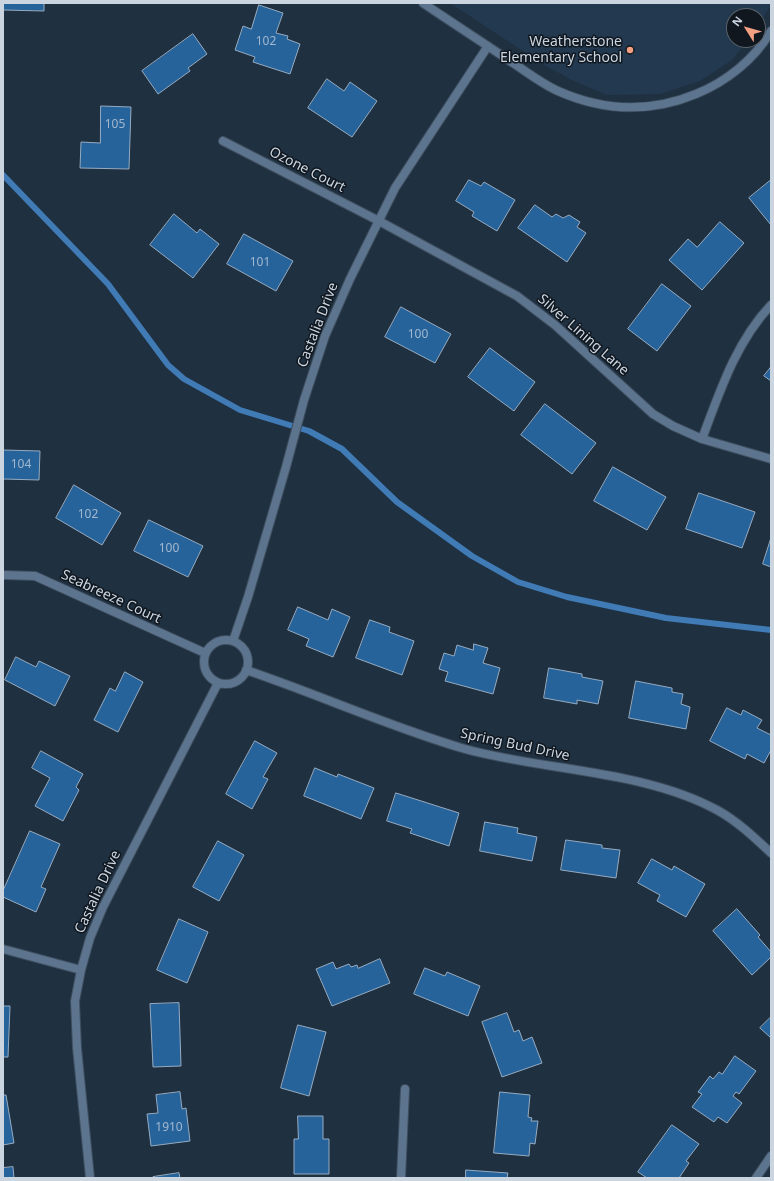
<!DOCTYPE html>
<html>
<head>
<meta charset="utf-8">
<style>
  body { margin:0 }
  #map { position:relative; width:774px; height:1181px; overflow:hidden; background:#1f3041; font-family:"Noto Sans",sans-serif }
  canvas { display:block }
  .frame { position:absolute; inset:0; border:4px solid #cad5e0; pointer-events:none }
  .north { position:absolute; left:726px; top:8px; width:40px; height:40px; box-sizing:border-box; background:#10171f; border:1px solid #5a636c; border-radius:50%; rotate:307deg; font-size:11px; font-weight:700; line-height:16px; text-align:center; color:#cad5e0 }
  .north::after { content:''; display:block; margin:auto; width:14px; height:18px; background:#f39f82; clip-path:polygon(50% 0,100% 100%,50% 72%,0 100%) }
</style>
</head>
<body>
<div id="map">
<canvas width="774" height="1181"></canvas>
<div class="frame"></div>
<div class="north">N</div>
</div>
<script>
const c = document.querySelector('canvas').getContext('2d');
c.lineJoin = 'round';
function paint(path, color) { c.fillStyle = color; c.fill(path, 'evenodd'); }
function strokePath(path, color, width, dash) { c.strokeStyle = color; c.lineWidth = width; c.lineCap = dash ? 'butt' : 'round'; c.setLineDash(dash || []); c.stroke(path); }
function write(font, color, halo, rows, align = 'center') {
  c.font = font + ' "Noto Sans",sans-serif'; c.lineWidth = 3; c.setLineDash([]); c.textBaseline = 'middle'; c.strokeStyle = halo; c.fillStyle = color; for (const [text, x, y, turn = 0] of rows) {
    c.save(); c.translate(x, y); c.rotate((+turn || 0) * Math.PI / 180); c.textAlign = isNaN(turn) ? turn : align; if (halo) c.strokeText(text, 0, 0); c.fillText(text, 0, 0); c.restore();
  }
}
paint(new Path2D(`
  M450,3H771V5L758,26V16H734V40H748L732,60L700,81L660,94L607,95L574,81L544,65Z`), '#23394f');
strokePath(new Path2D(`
  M3,175L108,284L168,365L184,379L240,410L309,431L342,449L397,502L472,556L518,582L567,597L666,618L771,630`), '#407bb5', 6);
const building = new Path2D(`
  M3,3H44V11L3,10Z
  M259,5L283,13L276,33L288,36L287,39L300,44L290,74L253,62L255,57L235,50L243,26L251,29Z
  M193,34L207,54L188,68L190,71L158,94L142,71Z
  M327,79L344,91L350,82L377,101L352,137L308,108Z
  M101,106L131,107L129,169L80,168L81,142L100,143Z
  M469,180L481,186L484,182L515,200L497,231L472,216L474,212L456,201Z
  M771,180V225L749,198Z
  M535,205L552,217L556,214L563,218L569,215L580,222L577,227L586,233L567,262L518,228Z
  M174,214L197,233L200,229L219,244L193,278L150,245Z
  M720,222L744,243L702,290L669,260L688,239L697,247Z
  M244,234L293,261L276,291L227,264Z
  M662,284L691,306L657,351L628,329Z
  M401,307L451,334L435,363L385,337Z
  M490,348L535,382L514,411L468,377Z
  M771,367V381L764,376Z
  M545,404L596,443L572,474L521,435Z
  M3,450L40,451L39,480L3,479Z
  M613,467L666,497L647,530L594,501Z
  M74,485L121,513L102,545L56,518Z
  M699,493L755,512L742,548L686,529Z
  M149,520L203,546L188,577L134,551Z
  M771,538V567L763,564Z
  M298,607L328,620L332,609L350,617L333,657L306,646L309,639L288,630Z
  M370,620L390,627L389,632L414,641L402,675L356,658Z
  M474,644L488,648L483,663L500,668L493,694L445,681L448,672L439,669L444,653L454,656L457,645L473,650Z
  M16,657L36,667L39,661L70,676L55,706L5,680Z
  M549,668L582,674V677L603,681L598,704L577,700V704L544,698Z
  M125,672L143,682L118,732L94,720L110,688L115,691Z
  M636,681L672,688V692L683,694L681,704L690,707L686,729L629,718Z
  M727,708L741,715L743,710L762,720L757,728L771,735V750L764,763L747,754L745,759L710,741Z
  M255,741L277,753L263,777L268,779L252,809L226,794Z
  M41,751L83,774L76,787L79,790L63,821L35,806L50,778L32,768Z
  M315,768L337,777L338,774L374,788L361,819L304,796Z
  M396,793L459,813L449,846L410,833L412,829L387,821Z
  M485,822L518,828L517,833L537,837L532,861L480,851Z
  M30,831L60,844L41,887L46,889L36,912L3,897V891Z
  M566,840L602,845V848L620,850L616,878L561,870Z
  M218,841L244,855L219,901L193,887Z
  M652,859L672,870L674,866L705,884L686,917L657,901L660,895L638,883Z
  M737,909L760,935L758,937L771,952V957L752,975L713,931Z
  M179,919L208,932L187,983L157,970Z
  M380,959L390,983L332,1006L316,969L333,962L336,969L349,964L351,967L357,965L358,968Z
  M425,968L445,976L447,972L480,986L468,1016L414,994Z
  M179,1003L181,1066L153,1067L150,1004Z
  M3,1006H10L8,1057H3Z
  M507,1013L514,1032L519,1030L523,1041L532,1037L542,1063L502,1077L482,1022Z
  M771,1017V1038L760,1028Z
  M298,1025L326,1032L309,1096L281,1088Z
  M735,1056L756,1071L739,1094L736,1092L733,1096L742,1103L727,1123L718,1117L714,1122L692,1107L702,1094L698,1092L710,1076L713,1079L719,1072L722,1074Z
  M180,1092L182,1109L186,1108L190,1141L151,1146L147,1114L158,1113L156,1095Z
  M500,1092L530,1095L528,1117L532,1118L531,1121H538L535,1144L530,1143L529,1156L494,1153Z
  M3,1095H6L14,1143L3,1145Z
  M298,1116H323V1139H329V1174H294V1139H298Z
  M672,1125L699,1144L686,1161L689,1163L679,1178H647L638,1172Z
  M13,1167L14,1178H3V1168Z
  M466,1170L508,1173L507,1178H466Z
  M179,1173L180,1178H153V1177Z`);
paint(building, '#27639b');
strokePath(building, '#96abc0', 1);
const street = new Path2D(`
  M423,3C451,22 479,40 507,59C523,69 540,83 558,91C603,111 650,113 696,94C726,82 755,59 771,31
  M223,141L379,221L517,296L555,325L653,414L673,426L702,439L771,459
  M702,439C720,391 736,342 771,305
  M3,575L35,576L205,653
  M204 662a22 22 0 1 1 44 0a22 22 0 1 1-44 0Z
  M233,641L248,597L286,467L304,400L325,336L350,279L395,188L488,46
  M246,670C320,695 390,727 465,749C545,771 644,770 717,810C737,821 754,837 771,853
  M3,949L81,970
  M90,1178L77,1048L75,1001L81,970L90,938L103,907L218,683
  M401,1178L405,1089
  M756,1178L771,1156`);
strokePath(street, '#3e4e5e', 10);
strokePath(street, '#5c748e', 8);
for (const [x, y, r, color] of [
  [630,50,4,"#f39f82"]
]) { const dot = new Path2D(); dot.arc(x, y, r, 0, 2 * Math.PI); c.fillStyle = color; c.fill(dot); strokePath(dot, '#10171f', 1.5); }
write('12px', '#a1b8cf', null, [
  ["102",266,42],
  ["105",115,125],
  ["101",260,263],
  ["100",418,335],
  ["104",21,465],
  ["102",88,515],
  ["100",169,549],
  ["1910",169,1128]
]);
write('14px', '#cad5e0', '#10171f', [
  ["Weatherstone",622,42],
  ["Elementary School",622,58]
], 'right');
write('14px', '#cad5e0', '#10171f', [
  ["Ozone Court",307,170,27],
  ["Castalia Drive",318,325,-69],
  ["Silver Lining Lane",583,335,41],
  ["Seabreeze Court",111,597,25],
  ["Spring Bud Drive",515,745,12],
  ["Castalia Drive",98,892,-65]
]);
</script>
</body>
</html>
